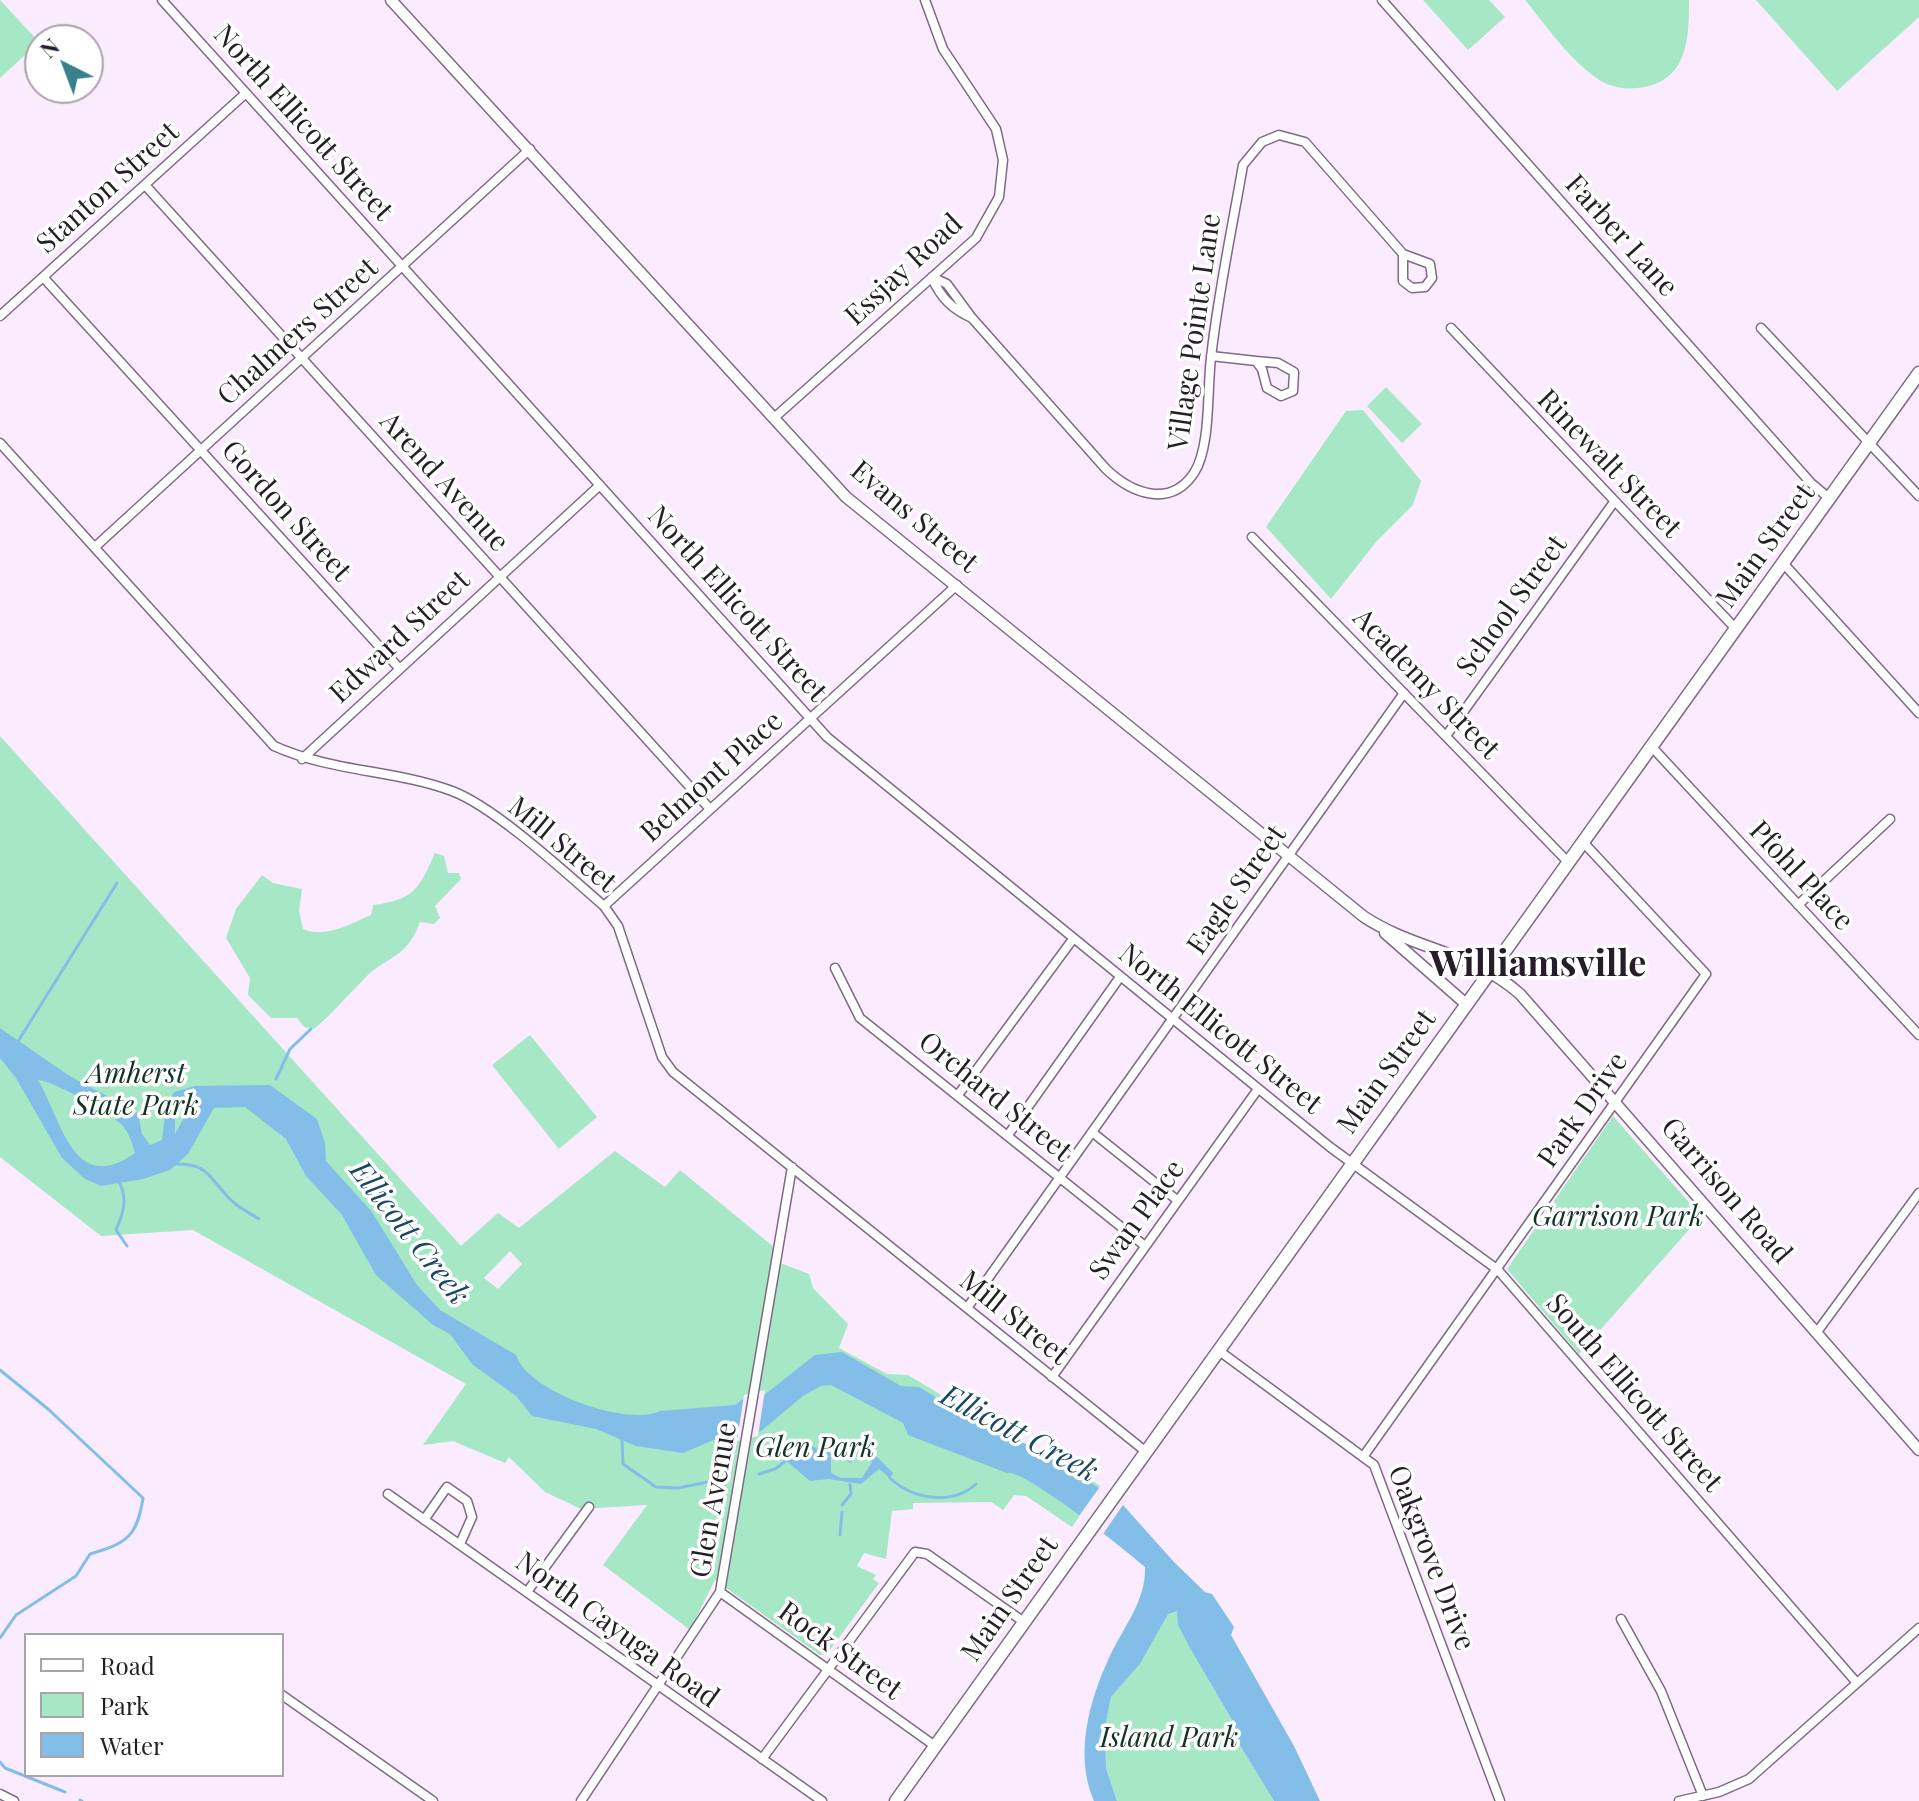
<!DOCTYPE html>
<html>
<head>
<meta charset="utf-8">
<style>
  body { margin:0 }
  #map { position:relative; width:1919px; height:1801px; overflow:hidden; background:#faecfe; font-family:"Playfair Display",serif }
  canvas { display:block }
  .legend { position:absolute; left:24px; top:1633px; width:260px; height:144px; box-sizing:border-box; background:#fff; border:2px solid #a8a5a9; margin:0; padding:10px 14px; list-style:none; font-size:24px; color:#251d28 }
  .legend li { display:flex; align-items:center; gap:16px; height:40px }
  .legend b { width:40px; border:2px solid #a8a5a9 }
  .north { position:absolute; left:24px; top:24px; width:80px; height:80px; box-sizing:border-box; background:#fff; border:2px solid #a8a5a9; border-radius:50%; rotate:318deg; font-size:22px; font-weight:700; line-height:32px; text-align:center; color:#251d28 }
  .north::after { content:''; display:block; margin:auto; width:28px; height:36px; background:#3a808c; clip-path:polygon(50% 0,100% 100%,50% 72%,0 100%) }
</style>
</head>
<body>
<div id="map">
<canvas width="1919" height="1801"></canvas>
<ul class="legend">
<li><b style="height:10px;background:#fff"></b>Road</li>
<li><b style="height:22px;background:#a6e7c6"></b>Park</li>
<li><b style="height:22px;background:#83bee9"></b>Water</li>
</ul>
<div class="north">N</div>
</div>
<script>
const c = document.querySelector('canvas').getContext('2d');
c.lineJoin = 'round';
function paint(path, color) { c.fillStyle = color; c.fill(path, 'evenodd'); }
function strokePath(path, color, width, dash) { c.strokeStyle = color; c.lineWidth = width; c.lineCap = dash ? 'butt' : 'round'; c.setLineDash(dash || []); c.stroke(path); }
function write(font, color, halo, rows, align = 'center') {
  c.font = font + ' "Playfair Display",serif'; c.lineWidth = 7; c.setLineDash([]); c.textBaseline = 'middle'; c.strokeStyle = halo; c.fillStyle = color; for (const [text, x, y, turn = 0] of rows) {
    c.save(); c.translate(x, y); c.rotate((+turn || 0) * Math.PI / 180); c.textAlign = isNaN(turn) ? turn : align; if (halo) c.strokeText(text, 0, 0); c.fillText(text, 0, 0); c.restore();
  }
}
paint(new Path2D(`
  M0,0L39,42L0,78Z
  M1423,0H1489L1505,17L1468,50Z
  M1525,0H1689C1689,42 1687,83 1637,88C1620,90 1604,85 1591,74C1566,55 1545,24 1525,0Z
  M1756,0H1919V17L1837,91Z
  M1386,387L1422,424L1402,443L1367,406Z
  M1363,410L1421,481L1413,505L1376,542L1331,599L1266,527L1346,411Z
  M0,736L461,1246L498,1213L519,1228L615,1151L665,1187L680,1170L775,1248V1261L809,1274L813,1288L848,1324L839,1348L887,1374L908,1375L978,1417L981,1424L1028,1445L1075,1473L1079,1471L1100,1486L1072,1527L1026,1496L1014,1495L1003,1510L991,1502L913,1503V1509L892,1511L886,1559L864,1553L857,1566L876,1575L873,1579L879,1583L827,1654L820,1655L715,1580L690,1630L603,1565L647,1505L581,1509L545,1492L509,1457L505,1463L453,1441L423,1445L466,1384L193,1230L101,1236L0,1157ZM510,1251L522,1264L498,1289L484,1278Z
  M435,853L444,856L448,873H459L461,879L435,906L440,918L434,924L420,922C406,960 387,955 364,979C347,996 332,1014 314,1029L304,1027L297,1018H271L248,995L250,978L226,938L236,909L262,875L273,883L302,889L299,911L303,929C325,939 350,924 371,915L373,905C414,900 419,889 435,853Z
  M530,1035L597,1117L559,1149L492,1065Z
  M1613,1116L1701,1216L1579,1354L1507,1269Z
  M1177,1611L1191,1650L1235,1725L1233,1734L1274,1801H1117L1106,1768L1105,1728L1111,1697L1140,1664L1168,1613Z`), '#a6e7c6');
paint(new Path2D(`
  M0,1028L68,1075L138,1113L142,1134L150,1145L162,1140L166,1106L174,1092L195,1086L270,1085L317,1119L325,1143L326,1161L372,1212L417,1285L440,1310L516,1355C527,1391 626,1427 660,1411L735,1405L743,1399L764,1395L815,1355L842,1352L901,1386L919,1387L981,1424L1028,1445L1077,1473L1123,1505L1174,1562L1205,1592L1212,1594L1234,1627L1231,1635L1294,1746L1320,1801H1274L1233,1734L1235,1725L1191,1650L1178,1625L1177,1611L1168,1614L1140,1664L1111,1697L1105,1728L1106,1768L1117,1801H1094C1074,1755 1089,1701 1109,1658C1123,1627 1146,1602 1145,1567C1124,1549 1024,1469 1007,1473L908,1435L903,1423L831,1385L821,1386L803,1396L761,1431L738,1437L725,1435L683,1453L636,1446L596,1429L532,1416L516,1396L472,1364L450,1334L433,1325L376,1275L342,1215L306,1176L286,1139L245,1107L214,1108L188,1154L170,1170L143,1179L101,1186L85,1179L62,1158L16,1078L0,1058ZM38,1080C54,1081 110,1113 122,1125C129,1132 132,1143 135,1153C73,1197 62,1120 38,1080ZM197,1095L198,1107L185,1116L175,1134V1108Z
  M800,1442L831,1453V1473L841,1478H862L872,1462L867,1456L857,1457L850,1463L845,1458L855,1444H864L893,1473L890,1478L879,1469L861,1484L829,1479L810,1481L782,1457L785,1446Z`), '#83bee9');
paint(new Path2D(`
  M765,1390L758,1436L737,1441L744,1395Z
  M1099,1488L1123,1505L1103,1534L1079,1516Z`), '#faecfe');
strokePath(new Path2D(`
  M17,1043L117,883
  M276,1079L290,1049L311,1029
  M176,1164C207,1164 208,1175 227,1196C235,1206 248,1212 259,1219
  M118,1180C128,1197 124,1212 116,1230L127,1246
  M0,1370L48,1409L143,1498C137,1537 127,1543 90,1554L76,1576L16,1615L0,1638
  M622,1439L623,1464L656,1487L678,1488L728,1478
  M759,1474L775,1469L787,1460
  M890,1478C912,1499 952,1506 976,1484
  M842,1505L851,1494L850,1484
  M840,1535L842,1512
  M0,1762L5,1768L65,1792
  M80,1800L82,1801`), '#83bee9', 3);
const minor = new Path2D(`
  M162,0L827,737L1330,1147L1498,1270L1857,1683
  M1382,0L1811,483L1830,499
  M145,185L710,809
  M1403,254L1430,264L1432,278L1425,287L1412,288L1403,281Z
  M43,277L399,668
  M932,277L947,284L972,318L1106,469C1131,493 1170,509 1194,473C1211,447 1207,389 1211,358C1218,294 1232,229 1243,165L1262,142L1279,135L1305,142L1403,254
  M932,278C941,298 952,309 972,318
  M0,316L246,93
  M1451,328L1736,629
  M1761,328L1919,496
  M1211,356L1256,361L1262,369L1267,388L1281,396L1293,391L1294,372L1278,363L1256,361
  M774,418L976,238L999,197L1003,160L996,129L943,49L925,0
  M0,443L274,746C332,772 396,770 452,791C495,807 567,874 604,906L618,926L662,1057L673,1072L1145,1451
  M1252,537L1568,862
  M95,547L530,149
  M1783,563L1919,713
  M1446,736L1614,502
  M1651,746L1919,1035
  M302,759L600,485
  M1798,905L1890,819
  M604,906L957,585
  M835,968L860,1018L1145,1246
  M958,1095L1073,939
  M1092,1132L1177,1200
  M1008,1135L1120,977
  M967,1308L1404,693
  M1817,1332L1919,1193
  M1218,1350L1374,1465L1500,1801
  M1052,1377L1258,1089
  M1363,1457L1706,974L1583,842
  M388,1494L822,1801
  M424,1520L447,1487L467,1501L472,1517L460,1544
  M527,1592L589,1507
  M720,1592L935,1746
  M1621,1619L1661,1691L1703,1796
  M282,1695L433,1801
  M762,1759L915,1552L927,1554L1024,1622
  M0,1794L14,1801
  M581,1801L720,1592L792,1167
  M1679,1801L1719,1792L1749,1779L1919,1628`);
const tertiary = new Path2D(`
  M391,0L846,497L1363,916C1413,950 1472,951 1520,994L1919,1450
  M1385,933L1466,1004`);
const primary = new Path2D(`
  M896,1801L1919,373`);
strokePath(minor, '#7e6a84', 11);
strokePath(tertiary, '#7e6a84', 13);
strokePath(primary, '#7e6a84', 15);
strokePath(minor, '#fff', 8);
strokePath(tertiary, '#fff', 10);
strokePath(primary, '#fff', 12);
write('28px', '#251d28', '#fff', [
  ["North Ellicott Street",303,123,48],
  ["Stanton Street",108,188,-42],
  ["Farber Lane",1621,236,48],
  ["Essjay Road",904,270,-43],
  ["Chalmers Street",298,332,-42],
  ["Village Pointe Lane",1195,332,-82],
  ["Rinewalt Street",1609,464,46],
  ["Arend Avenue",444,482,48],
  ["Gordon Street",286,511,48],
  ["Evans Street",914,517,40],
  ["Main Street",1766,546,-54],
  ["North Ellicott Street",737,604,48],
  ["School Street",1512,606,-54],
  ["Edward Street",400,637,-43],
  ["Academy Street",1426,684,46],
  ["Belmont Place",712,777,-42],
  ["Mill Street",562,845,40],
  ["Pfohl Place",1801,876,47],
  ["Eagle Street",1237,890,-55],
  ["North Ellicott Street",1220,1029,39],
  ["Main Street",1387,1072,-54],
  ["Orchard Street",995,1097,39],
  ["Park Drive",1583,1110,-55],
  ["Garrison Road",1726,1191,49],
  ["Swan Place",1137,1220,-54],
  ["Mill Street",1014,1318,39],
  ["South Ellicott Street",1634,1393,49],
  ["Glen Avenue",714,1500,-80],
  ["Oakgrove Drive",1431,1558,69],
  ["Main Street",1010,1599,-55],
  ["North Cayuga Road",617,1630,36],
  ["Rock Street",840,1651,36]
]);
write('italic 28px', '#133325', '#fff', [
  ["Amherst",136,1074],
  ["State Park",136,1106],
  ["Garrison Park",1618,1217],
  ["Glen Park",815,1448],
  ["Island Park",1169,1738]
]);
write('italic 30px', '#1a4764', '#fff', [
  ["Ellicott Creek",409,1233,52],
  ["Ellicott Creek",1019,1434,28]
]);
write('bold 36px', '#251d28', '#fff', [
  ["Williamsville",1538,965]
]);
</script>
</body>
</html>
